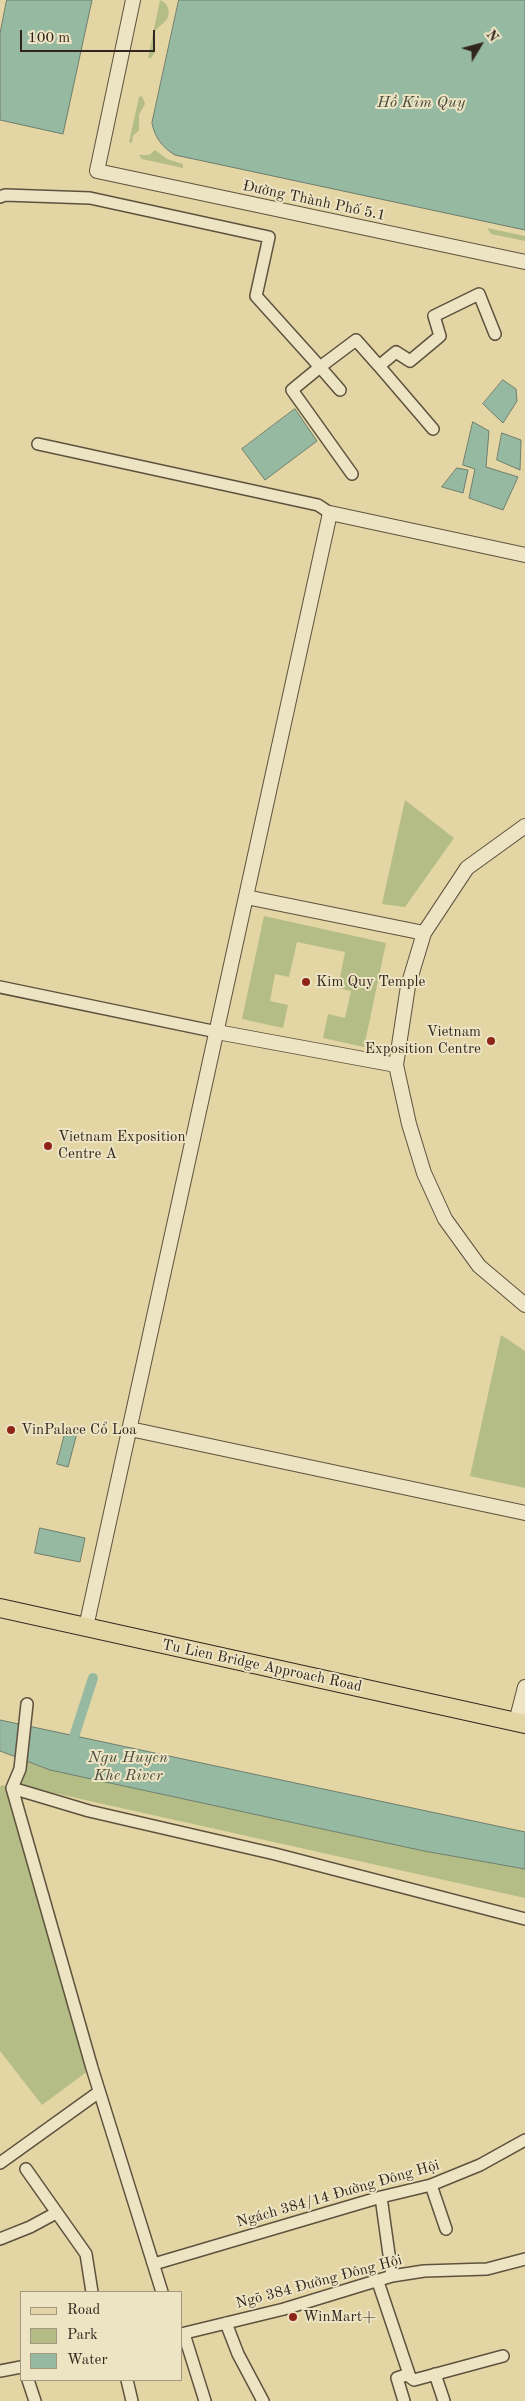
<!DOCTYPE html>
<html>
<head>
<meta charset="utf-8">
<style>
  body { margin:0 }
  #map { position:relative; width:525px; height:2401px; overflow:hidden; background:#e3d5a4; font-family:"Old Standard TT",serif }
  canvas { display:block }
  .legend { position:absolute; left:20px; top:2291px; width:162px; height:90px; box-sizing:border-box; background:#ede4c4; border:1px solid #a29881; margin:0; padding:6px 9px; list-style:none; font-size:15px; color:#31261d }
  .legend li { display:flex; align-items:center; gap:10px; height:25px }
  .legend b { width:25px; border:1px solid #a29881 }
  .north { position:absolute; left:455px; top:20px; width:50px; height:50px; -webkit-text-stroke:4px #ede4c4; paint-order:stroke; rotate:53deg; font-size:14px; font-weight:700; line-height:20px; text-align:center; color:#31261d }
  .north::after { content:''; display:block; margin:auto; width:18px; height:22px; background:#31261d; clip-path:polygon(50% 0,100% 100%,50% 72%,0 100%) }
  .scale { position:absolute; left:20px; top:30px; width:135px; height:22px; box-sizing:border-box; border:2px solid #31261d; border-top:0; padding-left:6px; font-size:15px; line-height:18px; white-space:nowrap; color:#31261d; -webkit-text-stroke:4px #ede4c4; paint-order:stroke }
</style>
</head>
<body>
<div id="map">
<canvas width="525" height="2401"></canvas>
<ul class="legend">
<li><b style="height:6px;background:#e3d5a4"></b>Road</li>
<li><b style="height:14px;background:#b4bd85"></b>Park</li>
<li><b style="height:14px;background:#96b9a2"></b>Water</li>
</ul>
<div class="north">N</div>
<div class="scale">100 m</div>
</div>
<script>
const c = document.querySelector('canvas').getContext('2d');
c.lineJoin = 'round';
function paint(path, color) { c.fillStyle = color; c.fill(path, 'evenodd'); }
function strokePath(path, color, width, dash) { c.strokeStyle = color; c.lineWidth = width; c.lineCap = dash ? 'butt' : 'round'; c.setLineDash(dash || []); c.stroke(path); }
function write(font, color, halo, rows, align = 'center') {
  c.font = font + ' "Old Standard TT",serif'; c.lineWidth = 4; c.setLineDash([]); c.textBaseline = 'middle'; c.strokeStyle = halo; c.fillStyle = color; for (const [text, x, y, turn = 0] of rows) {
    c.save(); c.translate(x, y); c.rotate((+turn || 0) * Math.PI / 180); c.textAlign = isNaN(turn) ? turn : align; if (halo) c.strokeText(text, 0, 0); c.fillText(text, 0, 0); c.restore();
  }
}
paint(new Path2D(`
  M160,0C164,2 166,3 168,8C172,24 155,24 154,36C153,41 155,47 155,52L151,58H148Z
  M142,96L145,104L139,115V130L133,136L132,143L129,142L139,97Z
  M155,150L167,159L183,164V168L142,159L139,155H149Z
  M487,228L525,236V241L491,234Z
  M405,800L454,838L405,907L382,904Z
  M264,916L386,943L364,1047L323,1038L328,1014L345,1018L351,991L338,988L345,952L297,942L289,977L275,974L270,1001L288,1005L283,1028L242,1019Z
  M501,1335L525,1351V1488L470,1476Z
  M27,1761L50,1770L424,1851L525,1869V1898L18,1785Z
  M2,1785L12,1788L92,2068L42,2105L0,2051V1787Z`), '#b4bd85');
const water = new Path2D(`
  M7,0H92L63,134L0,120V34Z
  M179,0H525V230L175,155C162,147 155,138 152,123Z
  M503,380L516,389L517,401L503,423L483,404Z
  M295,409L317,441L265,480L242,449Z
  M473,422L489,431L486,467L518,477L503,510L469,498L475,469L463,465Z
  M502,433L521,440L520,470L497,460Z
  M457,468L468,470L463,493L442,487Z
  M66,1430L77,1433L68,1467L57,1464Z
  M40,1528L85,1538L80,1562L35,1553Z
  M0,1720L525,1832V1869L424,1851L50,1770L0,1751Z`);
paint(water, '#96b9a2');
strokePath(water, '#6e7e6d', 1);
strokePath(new Path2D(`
  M71,1746L93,1678`), '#96b9a2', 10);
const minor = new Path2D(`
  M0,197L5,195L90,198L269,237L256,296L320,367L356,340L379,366L396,352L410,361L440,336L434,316L479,294L495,334
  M379,366L433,429
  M340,390L320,367L292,390L352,474
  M38,444L318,505L330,513
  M0,987L217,1032
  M27,1704L20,1769L12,1788L92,2068L162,2292
  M12,1788L89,1811L275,1854L525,1919
  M0,2163L99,2092
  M26,2169L86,2254L92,2292
  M431,2185L446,2229
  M381,2197L392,2276
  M0,2239L30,2227L56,2213
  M154,2264L381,2197L431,2185L480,2165L525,2140
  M378,2282L410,2377L414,2380L503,2356
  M226,2323L238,2354L263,2401
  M181,2334L284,2309L392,2276L424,2271L487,2269L525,2259
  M184,2334L205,2401
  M0,2371L21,2367
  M435,2374L444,2401
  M28,2380L35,2401
  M127,2380L132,2401
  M404,2401L397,2378L409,2374`);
const tertiary = new Path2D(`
  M133,0L97,171L525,262
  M525,826L467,868L424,933L408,986L396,1065L409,1124L424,1173L445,1219L479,1266L525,1305
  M246,897L424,933
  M217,1032L396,1065
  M130,1429L525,1513
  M86,1627L330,513L525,555
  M516,1722L525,1687`);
const primary = new Path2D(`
  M0,1608L525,1724`);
strokePath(minor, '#5e523f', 14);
strokePath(tertiary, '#5e523f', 16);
strokePath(primary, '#31261d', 20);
strokePath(minor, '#ede4c4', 11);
strokePath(tertiary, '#ede4c4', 14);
strokePath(primary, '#e3d5a4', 18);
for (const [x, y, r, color] of [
  [306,982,5,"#8f2418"],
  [491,1041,5,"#8f2418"],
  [48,1146,5,"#8f2418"],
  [11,1430,5,"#8f2418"],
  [293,2317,5,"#8f2418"]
]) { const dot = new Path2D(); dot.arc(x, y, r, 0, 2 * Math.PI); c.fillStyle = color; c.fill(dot); strokePath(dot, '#ede4c4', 2); }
write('15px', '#31261d', '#ede4c4', [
  ["Đường Thành Phố 5.1",314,201,12],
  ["Tu Lien Bridge Approach Road",262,1666,12],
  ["Ngách 384/14 Đường Đông Hội",338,2194,-16],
  ["Ngõ 384 Đường Đông Hội",319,2282,-15]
]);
write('15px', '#31261d', '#ede4c4', [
  ["Kim Quy Temple",316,982],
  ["Vietnam",481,1032,"right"],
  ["Exposition Centre",481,1049,"right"],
  ["Vietnam Exposition",58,1137],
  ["Centre A",58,1154],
  ["VinPalace Cổ Loa",21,1430],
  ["WinMart+",303,2317]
], 'left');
write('italic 16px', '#4a4b3e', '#ede4c4', [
  ["Hồ Kim Quy",421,103],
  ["Ngu Huyen",128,1758],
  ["Khe River",128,1776]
]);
</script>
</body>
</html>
